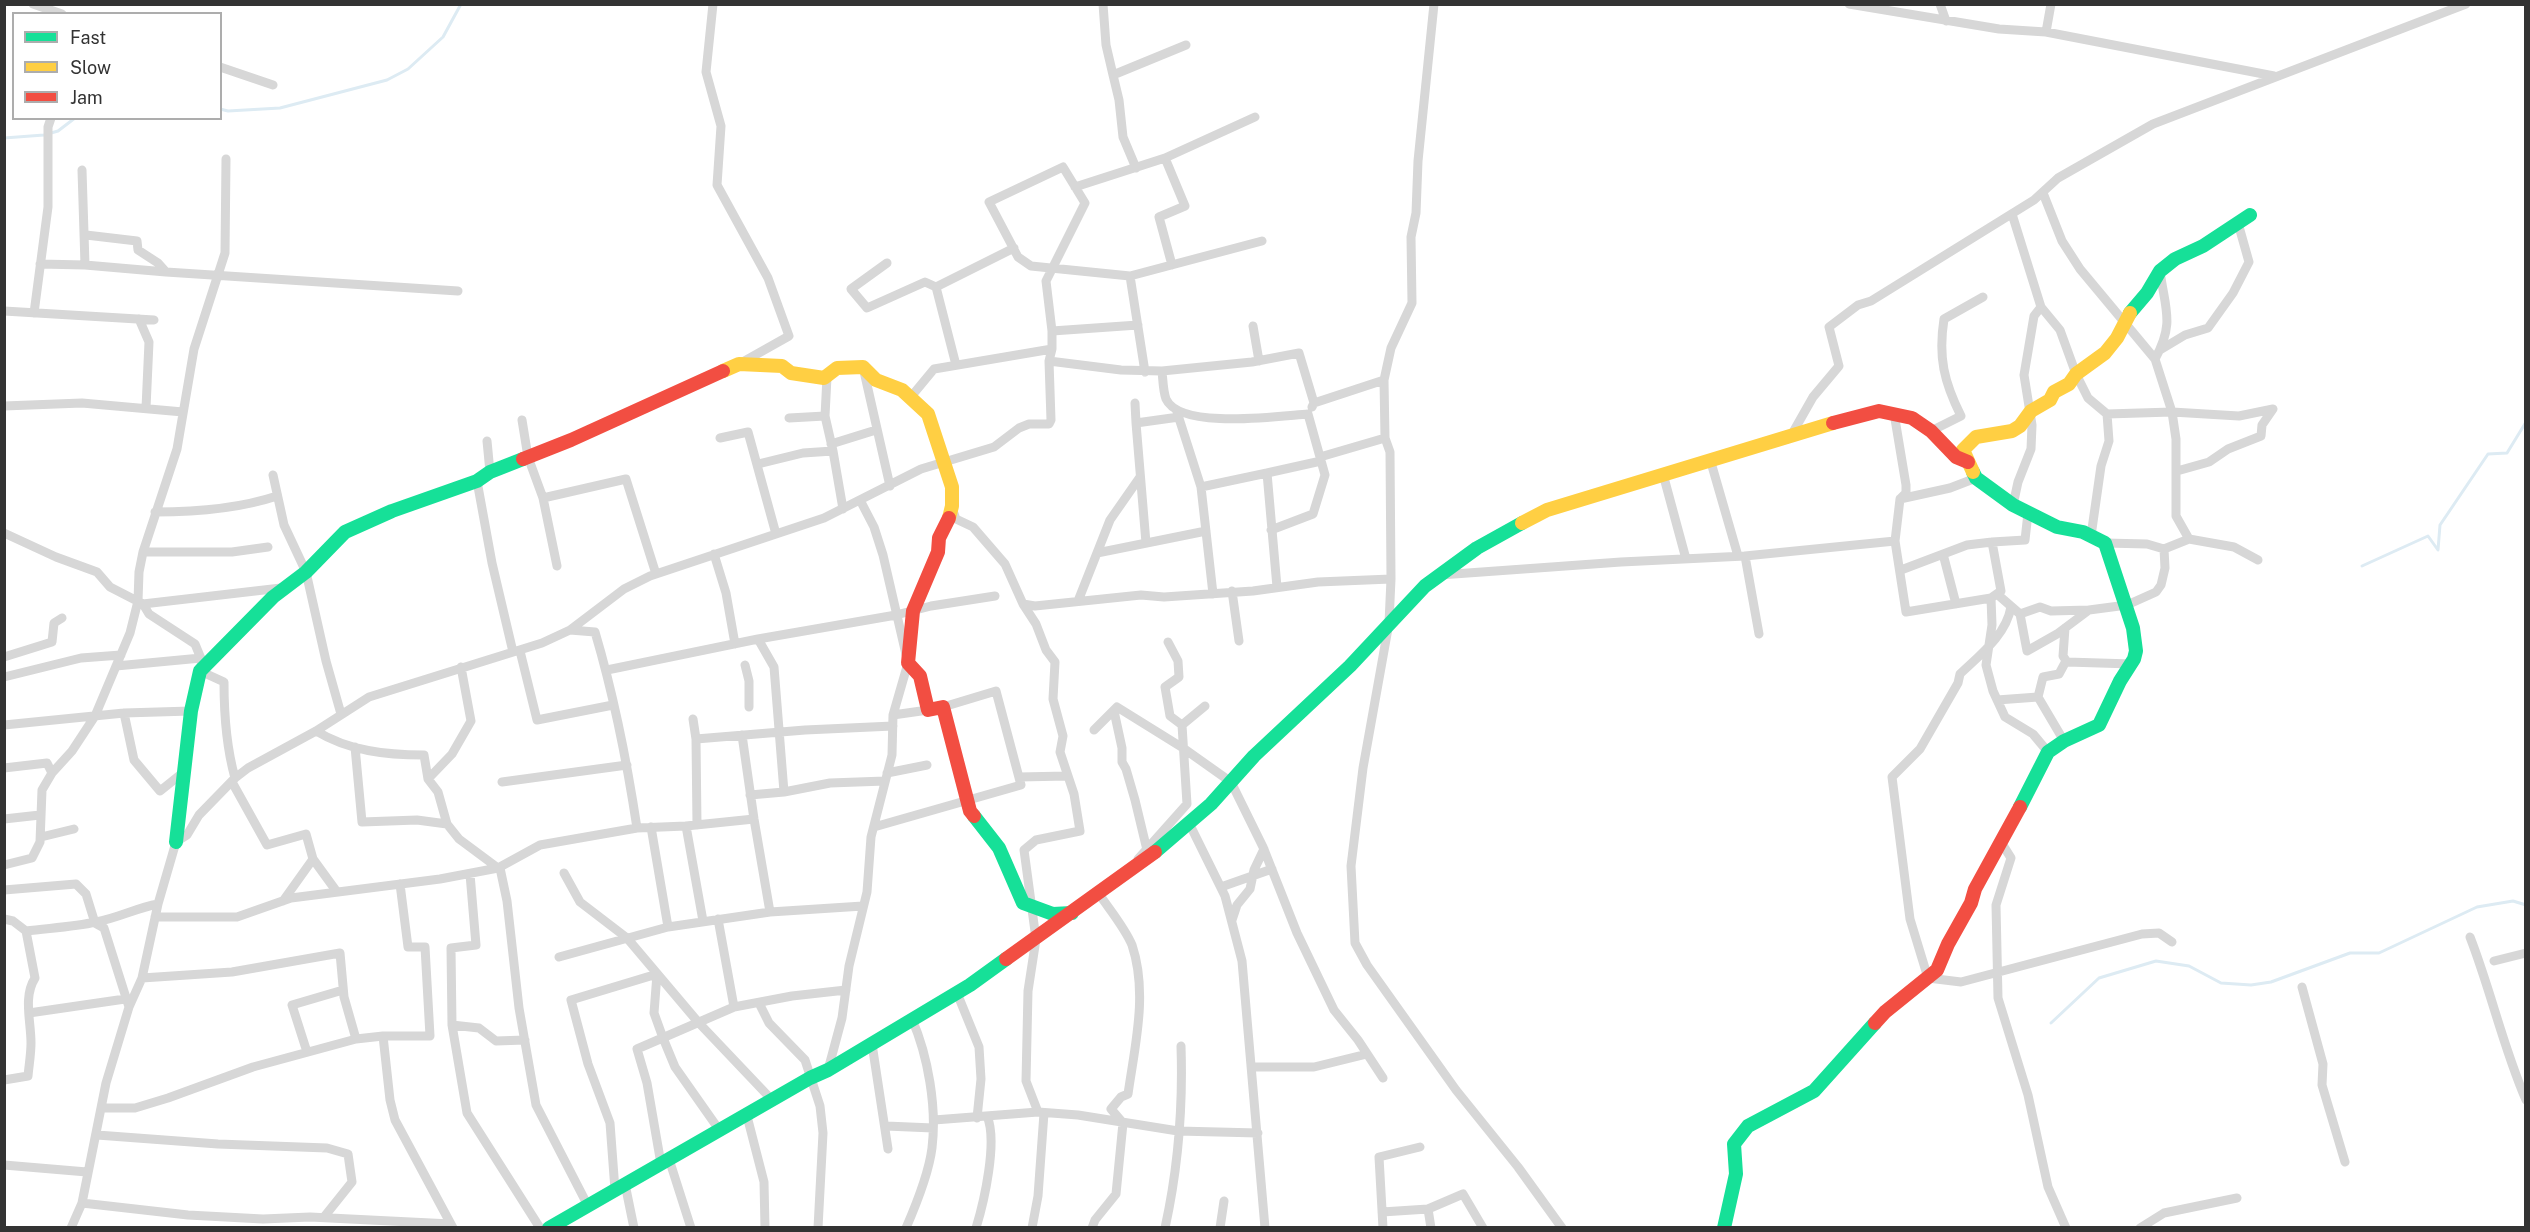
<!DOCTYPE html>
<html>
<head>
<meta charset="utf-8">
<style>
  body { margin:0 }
  #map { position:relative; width:2530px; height:1232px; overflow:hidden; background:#fff; font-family:"Public Sans",sans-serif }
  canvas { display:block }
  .frame { position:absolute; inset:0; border:6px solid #333; pointer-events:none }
  .legend { position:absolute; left:12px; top:12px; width:210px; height:108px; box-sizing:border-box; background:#fff; border:2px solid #adadad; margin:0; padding:8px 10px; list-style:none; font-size:18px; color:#333 }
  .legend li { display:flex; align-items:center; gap:12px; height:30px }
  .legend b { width:30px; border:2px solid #adadad }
</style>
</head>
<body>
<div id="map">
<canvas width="2530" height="1232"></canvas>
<div class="frame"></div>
<ul class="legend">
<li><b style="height:8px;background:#16e098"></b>Fast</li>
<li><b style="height:8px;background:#ffcf43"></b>Slow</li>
<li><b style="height:8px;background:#f24e42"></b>Jam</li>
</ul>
</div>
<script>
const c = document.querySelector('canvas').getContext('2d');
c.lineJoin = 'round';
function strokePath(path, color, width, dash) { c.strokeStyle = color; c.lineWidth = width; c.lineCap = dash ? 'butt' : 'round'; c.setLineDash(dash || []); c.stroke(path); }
strokePath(new Path2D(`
  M220,109L228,111L280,108L387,80L408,69L443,37L461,4
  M4,138L44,135L58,131L75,118
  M2362,566L2428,536L2438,550L2440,525L2488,454L2507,453L2526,422
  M2051,1023L2099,978L2156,961L2189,966L2221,983L2251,985L2271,982L2350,953H2379L2477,907L2513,901L2526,905`), '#ddebf3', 3);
strokePath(new Path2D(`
  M33,4L62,14
  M713,4L706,72L721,126L717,185L768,278L789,336L741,363
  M1103,4L1106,45L1113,75
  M1849,4L1999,29L2046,32L2274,76
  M1940,4L1946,21
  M2046,32L2051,4
  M220,67L273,85
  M1165,158L1255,117
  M1136,168L1123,137L1119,100L1113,75L1186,45
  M82,170L85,265
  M1075,187L1165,158L1185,206L1159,217L1172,265
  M2043,193L2062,241L2080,269L2155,359
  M2012,214L2041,307L2060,330L2076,374L2088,398L2107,414L2109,441L2101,466L2091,536
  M86,235L137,241L138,250L158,263L166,272L458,291
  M887,263L851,289L867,308L925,282L936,287
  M40,264L85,265L166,272
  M2160,271C2165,309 2175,323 2155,359L2172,412L2176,439V516L2189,539
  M4,311L154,320
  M34,313L48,207V127L51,118
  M139,319L149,342L146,408
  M1253,326L1259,361
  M1052,331L1046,281L1085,203L1063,167L989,202L1018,257L1031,266L1130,276
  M1052,349V331L1138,325
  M2160,350L2185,335L2208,328L2233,293L2249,262L2238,223
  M956,365L936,287L1014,248
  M863,367L890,486
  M1162,371L1252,362L1299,353L1314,403
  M1145,372L1130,276L1262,241
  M910,398L934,369L1052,349L1049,361L1121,370L1162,371C1163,380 1163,391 1166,399C1180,430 1279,416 1308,414L1325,475L1313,514L1271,530
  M1135,403L1136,423
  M4,406L82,403L183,412
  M1312,407L1314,403L1384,380
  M1177,412L1201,487
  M1894,413L1906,485V493L1900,499
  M2107,414L2172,412L2239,416L2273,409
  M825,416L827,377
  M789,418L825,416L833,451
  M522,420L528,457L543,498L557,566
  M1931,431L1961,416C1944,382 1938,357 1944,319L1983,297
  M1792,434L1813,397L1839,366L1829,327L1858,305L1871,301L2034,200L2058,178L2153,124L2466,4
  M720,438L748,432L776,534
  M1385,438L1384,380L1391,348L1412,303L1411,237L1416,213L1418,161L1434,4
  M487,441L490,472
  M831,444L876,430
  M1320,457L1385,438L1390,452L1391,579L1389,623L1363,768L1351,866L1355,943L1367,965L1456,1090L1518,1167L1562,1228
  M1710,459L1738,556
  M758,464L803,453L833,451L843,509
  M2177,471L2209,462L2228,449L2261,436L2262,425L2273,409
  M1663,474L1686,559
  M273,475L284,525L306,572L326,661L341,714
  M1140,477L1110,520L1097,553L1206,531
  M1976,478L1950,488L1900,499L1895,541L1906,612L1991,598L2001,591L1992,542L2025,540L2028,513
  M477,481L492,563L513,652
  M543,498L626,479L656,574
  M2013,505L2018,482L2031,449L2032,425L2024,375L2034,316L2041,307
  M952,508L956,519L973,527L1005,564L1023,604L1036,624L1046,650L1055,662L1053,699L1063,736L1060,752L1074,794L1080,831L1036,840L1024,850L1036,939L1028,991L1026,1081L1038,1112
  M155,512C197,512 238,509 277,496
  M4,533L56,557L97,572L110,587L143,604L149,614L195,644L202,661L200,671L224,682C224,715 226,746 235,778
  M1146,543L1136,423L1179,417
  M2105,543L2147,544L2164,549L2189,539L2234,547L2258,560
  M143,552H232L268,547
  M714,554L726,593L735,644
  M1943,554L1956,604
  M1745,556L1759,634
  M1901,570L1967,545L1992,542
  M1440,575L1621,562L1745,556L1895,541
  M1277,587L1267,473L1321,461
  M1232,591L1239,641
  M1213,594L1201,487L1267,473
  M1997,594L2020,614L2027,651L2057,634L2089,610L2127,605L2156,592L2161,585L2165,568L2164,549
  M1991,598L1992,625L1986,665L1993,691L2005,717L2033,734L2048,752
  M1078,601L1097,553
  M143,604L281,588
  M1023,604L1035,606L1141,595L1164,597L1253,591L1318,582L1391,579
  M2011,607C2006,635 1981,654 1960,674L1958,683L1920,749L1892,777L1910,919L1928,978L1961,982L2142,934L2159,933L2172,942
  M2020,614L2040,607L2051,611L2089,610
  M2065,628L2063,656L2067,662L2132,664
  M570,630L595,632C614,696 627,762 637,828
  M758,639L774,667L784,792
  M520,651L537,720L613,705
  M4,657L52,642L54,623L62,618
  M745,665L749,681V707
  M116,666L201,658
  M607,670L758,639L896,615L931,606L995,596
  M4,677L81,658L121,655
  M2038,697L2043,677L2059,674L2066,661
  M1997,700L2038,697L2064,741
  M1114,711L1122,748V762L1126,769L1135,800L1147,850
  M124,713L134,760L160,791L185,771
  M893,715L928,710
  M693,719L696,739L697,825
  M4,725L124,713L191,711
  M1182,725L1205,706
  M1094,730L1117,707L1183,748L1231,782L1263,847L1297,933L1334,1010L1358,1040L1383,1078
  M316,731C349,751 386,755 424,755L428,779L438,792L447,824L459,839L498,868L540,845L637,828L686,826L754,819
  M742,735L754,819L770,912
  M696,739L805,730L893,726
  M355,747L362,822L417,820L447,824
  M4,768L47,763L52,773
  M887,773L927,765
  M1019,777L1067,776
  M428,779L452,754L471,721L461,667
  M232,782L267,845L306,834L313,859L283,901
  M502,782L627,765
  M750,795L784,792L830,783L885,781
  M4,819L40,815
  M1189,823L1225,896L1242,961L1265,1228
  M686,826L703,921
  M651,827L668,927
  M874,827L1021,785L996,691L943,707
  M41,837L74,829
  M2001,842L2011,858L1996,905L1998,998L2028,1095L2048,1187L2066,1228
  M313,859L337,892
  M1138,859L1187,804L1182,725L1170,716L1165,687L1179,677L1178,661L1168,642
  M4,865L32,858L40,842L42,790L52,773L72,751L95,716L130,633L138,601L139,572L143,552L177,449L194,349L225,253L226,159
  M500,868L507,901L519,1008L536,1105L587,1204
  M564,873L580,902L627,938L698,1022L773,1101
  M470,874L476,945L451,948L452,1025L479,1028L496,1041L525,1040
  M1221,887L1272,869
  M4,890L76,884L86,894L95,923L104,928L129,1007
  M155,917H237L291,898L440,879L498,868
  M4,919L13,921L26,931C49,928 73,927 96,922C118,918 136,908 158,904
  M718,919L734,1007
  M1232,920L1237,905L1250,889L1254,870L1264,849
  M2470,937C2491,991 2503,1047 2526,1100
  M559,957L668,927L770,912L863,906
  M2494,961L2526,953
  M142,978L232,972L340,953L344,997L356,1039
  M2302,987L2323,1064L2322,1085L2345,1162
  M957,993L979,1047L981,1079L977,1118
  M759,1003L769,1023L805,1060L820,1106L823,1133L818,1228
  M29,1013L125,999
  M452,1025L467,1113L540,1228
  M383,1036H430L425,947H408L400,884
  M872,1044L888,1149
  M307,1052L292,1005L343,990
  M1252,1067H1314L1367,1054
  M828,1070L842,1018L849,966L867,892L871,837L892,755L893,715L908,663L883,555L874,527L860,500
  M4,1080L28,1076C29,1065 31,1054 31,1043C31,1021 23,997 35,978L26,931
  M102,1108H135L168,1098L253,1067L356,1039L383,1036L390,1100L395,1120L453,1228
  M747,1116L764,1182L765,1228
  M934,1120L1038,1112L1078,1115L1178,1131L1258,1133
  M886,1126L933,1128
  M97,1135L218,1144L327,1148L348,1154L352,1182L324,1217
  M669,1159L691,1228
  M661,1164L647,1083L637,1049L734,1007L792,996L846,990
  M4,1165L87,1172
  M625,1184L634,1228
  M615,1190L610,1123L588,1064L571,1000L657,974L654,1013L663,1038L675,1067L720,1131
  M82,1203L188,1215L263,1219L310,1217L451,1224
  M1382,1212L1428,1209
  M71,1228L82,1203L106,1083L129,1007L142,978L158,904L176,842L187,835L199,815L235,778L248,768L316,731L369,697L542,643L570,630L624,589L650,576L824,518L921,469L994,447L1019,428L1029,424H1049L1051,420L1049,361
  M906,1228C916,1205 929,1172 932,1148C937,1107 928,1056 912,1019
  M976,1228C984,1202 998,1141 987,1116
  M1032,1228L1038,1196L1044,1113
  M1092,1228L1095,1220L1116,1194L1123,1123L1111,1109L1121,1097L1128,1094C1135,1045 1148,993 1132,945C1125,928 1110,910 1099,894
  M1165,1228C1178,1169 1183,1106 1181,1046
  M1220,1228L1224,1201
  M1383,1228L1379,1157L1420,1147
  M1431,1228L1428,1209L1463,1194L1483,1228
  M2140,1228L2164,1213L2237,1198`), '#d7d7d7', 9);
strokePath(new Path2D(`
  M2130,313L2147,293L2160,271L2175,259L2203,246L2250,215
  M1973,472L1976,478L2013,505L2057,527L2083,532L2105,543L2133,628L2136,651L2134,659L2120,681L2099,725L2064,741L2048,752L2020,807
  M974,816L999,848L1023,903L1053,914L1072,913
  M176,842L191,711L200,671L273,597L306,572L345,532L392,511L477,481L490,472L523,459
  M1155,852L1211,804L1254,756L1350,666L1425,586L1477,548L1522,523
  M549,1228L810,1078L828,1070L970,985L1006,959
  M1724,1228L1736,1174L1734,1144L1748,1126L1814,1091L1875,1023`), '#16e098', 14);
strokePath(new Path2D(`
  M723,371L739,364L782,366L791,373L824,378L837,368L863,367L876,380L902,390L928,414L952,487V506L949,518
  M1973,472L1963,450L1976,437L2012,431L2020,426L2031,411L2050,400L2054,392L2069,384L2076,374L2105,353L2117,338L2130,313
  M1522,523L1547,510L1833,423`), '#ffcf43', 14);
strokePath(new Path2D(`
  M1833,423L1879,411L1912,418L1931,431L1956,457L1968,462
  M523,459L571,440L723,371
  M949,518L939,538L938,552L913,611L908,663L920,676L928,710L943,707L970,811L974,816
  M1006,959L1155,852
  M1875,1023L1885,1012L1937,970L1948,944L1971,903L1975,889L2020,807`), '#f24e42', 14);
</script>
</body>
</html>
